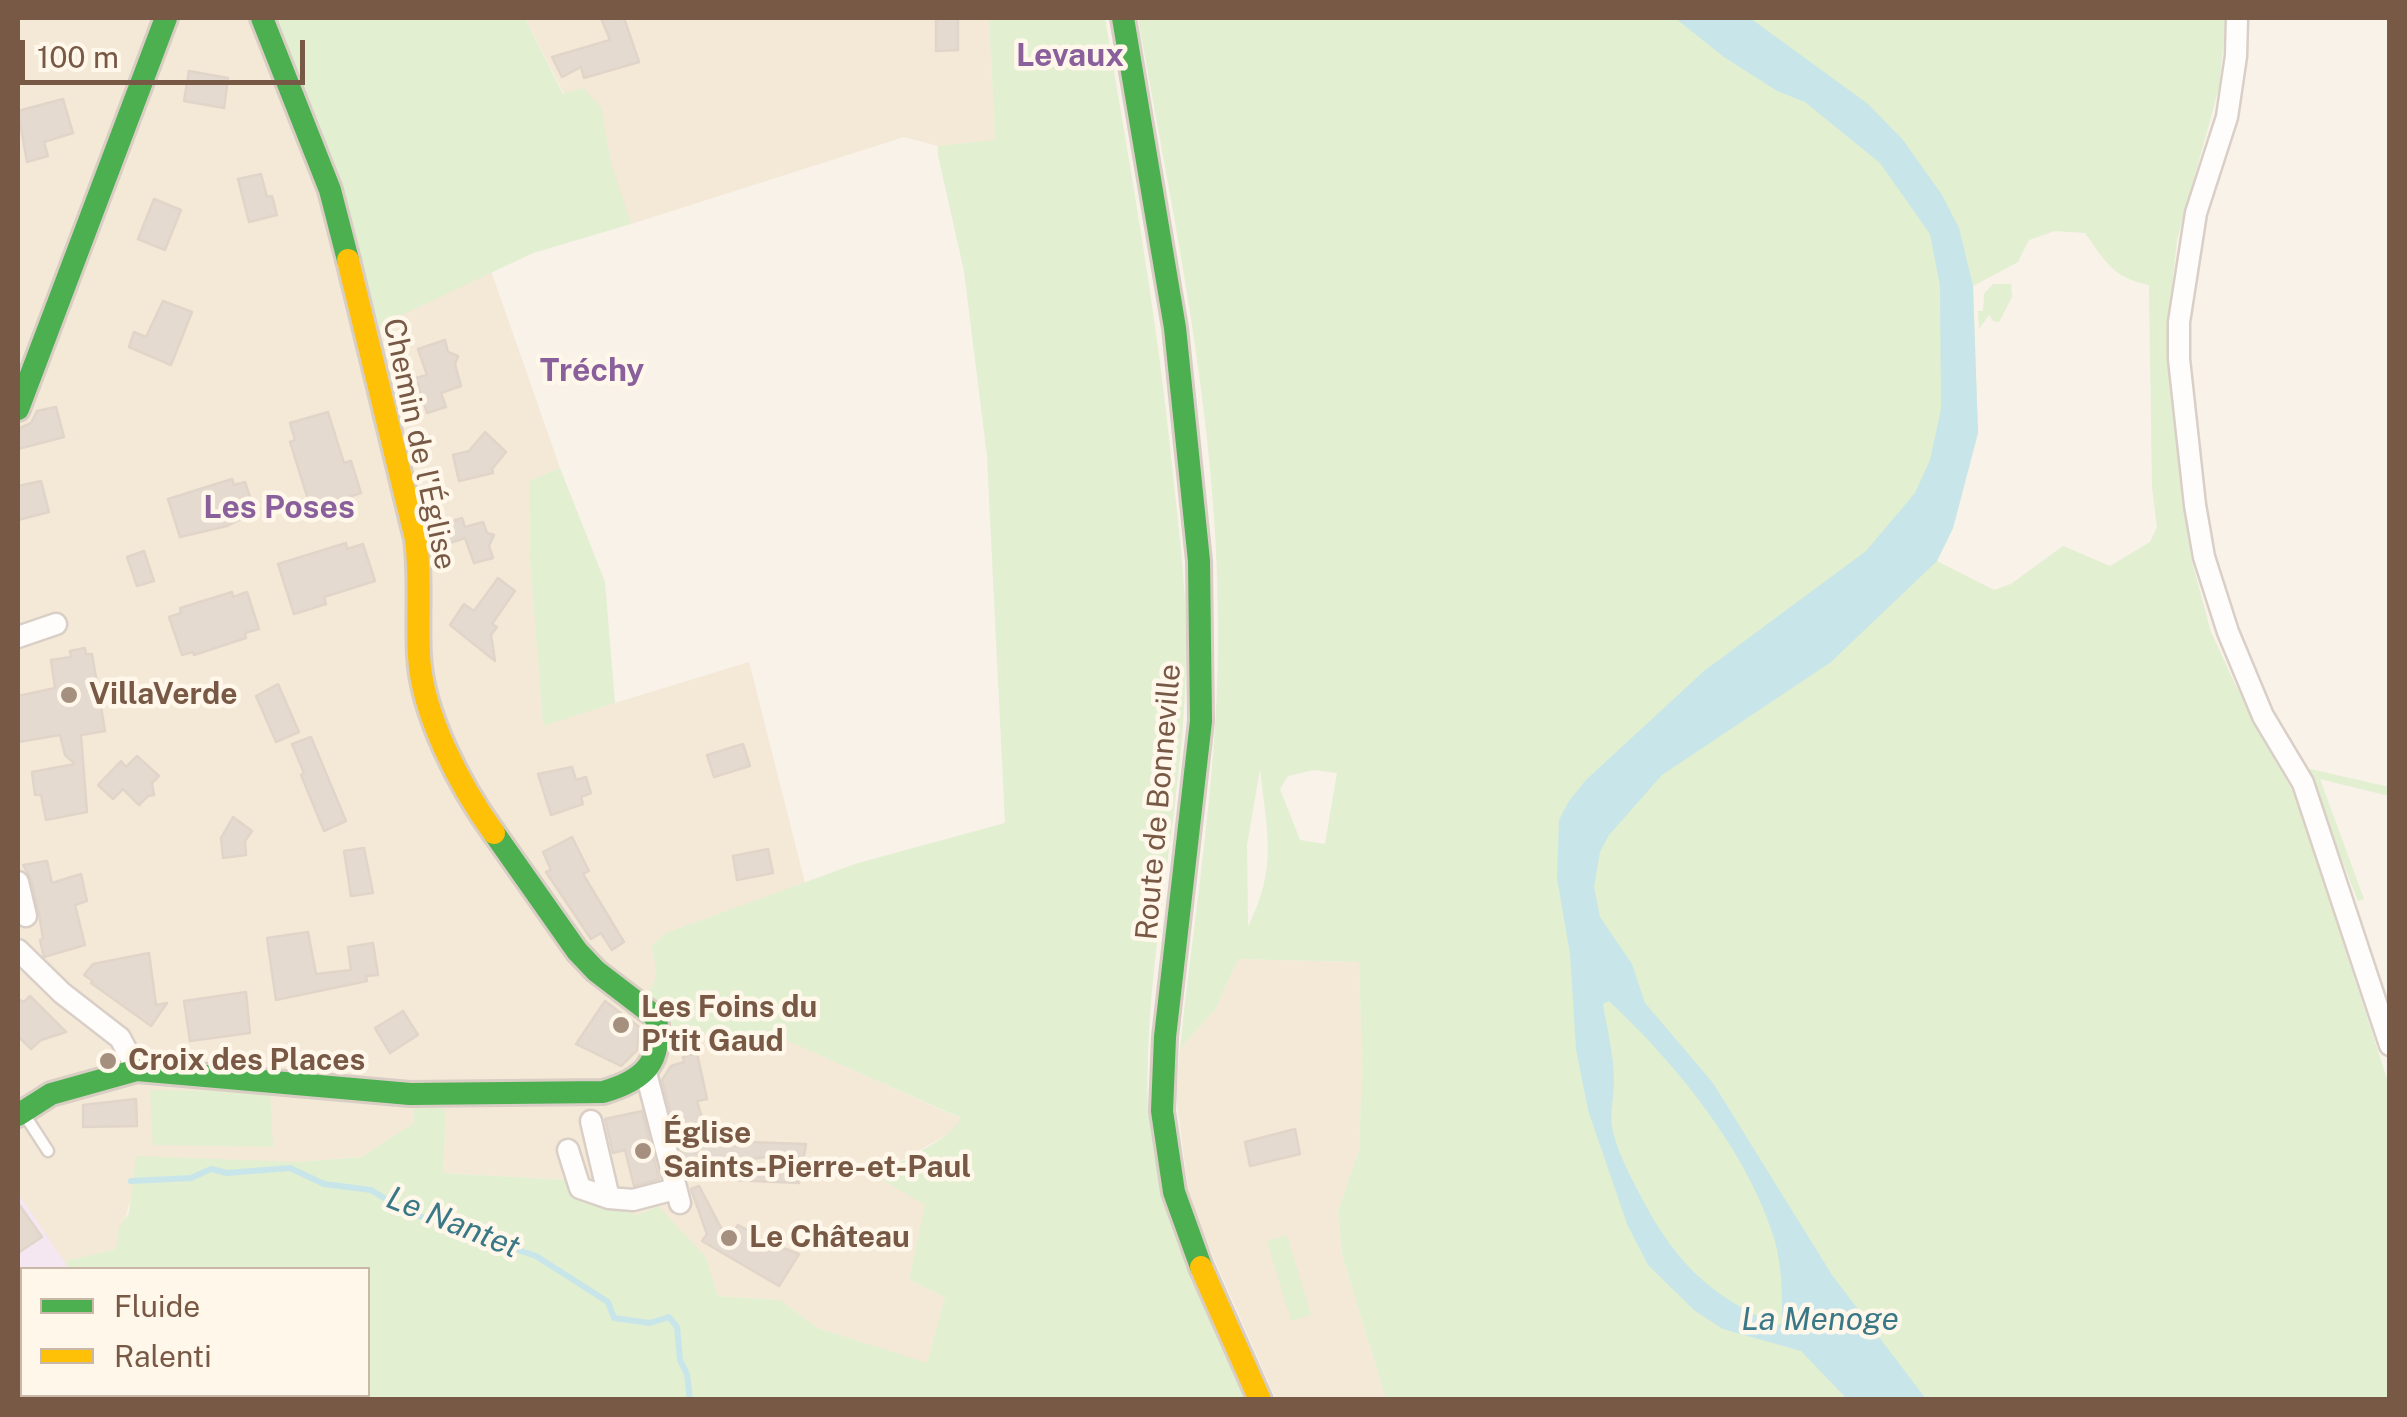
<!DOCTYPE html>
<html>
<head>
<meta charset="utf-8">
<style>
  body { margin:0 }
  #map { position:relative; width:2407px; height:1417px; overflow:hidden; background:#f8f2e8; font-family:"Public Sans",sans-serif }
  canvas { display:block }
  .frame { position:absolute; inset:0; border:20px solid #785946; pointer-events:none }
  .legend { position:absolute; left:20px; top:1267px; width:350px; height:130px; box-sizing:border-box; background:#fff7ea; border:2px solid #c9b8a8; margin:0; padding:12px 18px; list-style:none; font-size:30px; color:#785946 }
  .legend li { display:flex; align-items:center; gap:20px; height:50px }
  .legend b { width:50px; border:2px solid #c9b8a8 }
  .scale { position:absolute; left:20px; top:40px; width:285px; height:45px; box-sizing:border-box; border:5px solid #785946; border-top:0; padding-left:12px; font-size:30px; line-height:35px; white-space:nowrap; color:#785946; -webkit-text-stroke:8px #fff7ea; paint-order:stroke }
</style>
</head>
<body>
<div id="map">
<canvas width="2407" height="1417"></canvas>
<div class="frame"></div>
<ul class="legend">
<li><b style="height:12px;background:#4caf50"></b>Fluide</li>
<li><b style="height:12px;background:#ffc107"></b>Ralenti</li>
</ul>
<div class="scale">100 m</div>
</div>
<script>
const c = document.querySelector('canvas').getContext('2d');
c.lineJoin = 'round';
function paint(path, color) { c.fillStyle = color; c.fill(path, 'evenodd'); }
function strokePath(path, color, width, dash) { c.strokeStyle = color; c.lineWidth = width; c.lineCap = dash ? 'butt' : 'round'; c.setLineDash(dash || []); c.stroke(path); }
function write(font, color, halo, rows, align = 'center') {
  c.font = font + ' "Public Sans",sans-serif'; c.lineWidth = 9; c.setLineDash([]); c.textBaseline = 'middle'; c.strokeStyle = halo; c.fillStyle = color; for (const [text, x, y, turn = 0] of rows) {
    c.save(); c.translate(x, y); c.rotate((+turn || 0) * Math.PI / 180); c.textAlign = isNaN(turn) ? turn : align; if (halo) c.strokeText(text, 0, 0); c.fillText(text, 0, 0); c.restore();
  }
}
paint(new Path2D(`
  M18,18H269L453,289L491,271L560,468L529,481L530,558L543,725L749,662L805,883L666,933L651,946L658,972L656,984L760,1038L762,1029L962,1119L955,1130L892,1166L926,1205L909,1280L945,1297L927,1364L818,1328L780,1300L718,1296L706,1257L650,1210L635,1215L576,1191L566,1180L443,1173L446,1109L414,1123L361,1157L297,1162L132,1195L116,1249L67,1261L69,1269L22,1270V1394H248L251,1399H18Z
  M525,18H989L995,141L938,146L904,137L631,224Z
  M1238,959L1359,962L1362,1066L1359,1150L1338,1211L1342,1255L1386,1399H1276L1190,1204L1176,1095L1180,1049L1216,1008Z`), '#f4e8d7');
paint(new Path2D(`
  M18,1193L69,1269L22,1270V1367L18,1368Z`), '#f4e7f2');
paint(new Path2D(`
  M269,18H525L563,94L583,88L601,107L611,163L631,224L533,253L370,330Z
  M989,18H1105C1130,167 1157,315 1172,466C1178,523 1186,581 1186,639C1188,798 1142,954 1148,1113L1247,1399H251L248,1395L368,1394V1270H69L66,1261L116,1249L119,1228L129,1213L136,1156L297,1162L361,1157L414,1123V1105L446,1109L443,1173L566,1180L576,1191L635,1215L650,1210L656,1204L706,1257L718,1296L780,1300L818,1328L927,1363L945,1297L909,1280L925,1205L881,1179C902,1153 945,1147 961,1118L763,1030L760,1038L668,1029L647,995C660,978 656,966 651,946L666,933L858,863L1005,823L987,456L964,271L938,155V146L995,140Z
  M1138,18H2226L2219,88L2177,240L2168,324L2191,558L2211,632L2235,684L2297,800L2389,1085V1399H1386L1342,1255L1338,1211L1359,1150L1362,1066L1359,962L1238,959L1216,1008L1180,1049C1195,907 1220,762 1218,619C1217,415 1173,217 1138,18ZM2055,231L2085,233C2106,262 2112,277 2149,285L2152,488L2157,527L2150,542L2110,566L2063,546L2011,584L1994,590L1937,561L1953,528L1978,433L1973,286L2018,262L2029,240ZM1260,769C1267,832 1278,868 1248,926L1247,845ZM1314,770L1337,773L1325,844L1300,840L1280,789L1288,776Z
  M1993,284H2011L2012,297L1999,322L1993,321L1989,315L1979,329L1978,311H1983L1984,294Z
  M560,468L605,582L615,703L543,726L530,558L529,481Z
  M2306,768L2389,787V796L2320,779L2364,899L2358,901Z
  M150,1090L270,1092L273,1147L153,1145Z
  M1287,1235L1311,1315L1291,1321L1267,1241Z`), '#e2efd1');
paint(new Path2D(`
  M1675,18H1750L1868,104L1903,140L1942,195L1959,228L1973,286L1978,433L1953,528L1937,561L1831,662L1662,775L1609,835L1600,852L1594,887L1600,917L1632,964L1645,1003L1713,1083L1832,1275L1926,1399H1847L1801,1351L1723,1329L1695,1311L1648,1265L1627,1224L1588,1110L1576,1049L1570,954L1557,878L1559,820L1569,801L1586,780L1704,671L1866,551L1915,493L1930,460L1941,409L1940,286L1930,234L1880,163L1805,102L1777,91L1724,57ZM1609,1001C1675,1063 1747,1150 1774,1238C1782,1264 1782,1294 1782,1322L1779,1325C1708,1297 1672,1258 1638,1191C1628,1171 1616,1149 1612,1127C1610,1112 1614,1095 1614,1081C1614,1055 1607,1029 1603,1004Z`), '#c8e6e9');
strokePath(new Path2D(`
  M131,1181L191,1178L211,1169L227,1173L290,1168L324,1184L371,1190L407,1212L536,1256L608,1302L614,1318L650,1323L669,1317L677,1327L680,1360L687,1374L690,1400`), '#c8e6e9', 6);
const building = new Path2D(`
  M601,18H624L639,62L584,78L581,67L562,77L552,57L610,40Z
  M958,18V50L936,51V19Z
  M189,71L228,78L224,108L184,101Z
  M63,99L73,133L44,142L48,156L27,162L18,111Z
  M261,174L267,197L272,196L277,215L249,222L238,179Z
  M154,199L181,210L165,250L138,239Z
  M163,301L192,312L171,365L129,347L134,332L146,337Z
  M445,340L448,352L458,356L455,364L461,386L441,393L446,407L427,413L416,378L427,375L418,349Z
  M56,407L64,437L18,449L20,428L31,423L37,411Z
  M328,412L344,463L351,461L361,493L311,509L290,442L295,440L290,423Z
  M485,432L506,452L492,469L493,473L459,481L453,455L469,451Z
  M232,479L234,485L245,482L255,512L227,526L180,537L168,499Z
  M41,481L49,512L18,520V486Z
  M462,518L465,527L483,522L487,533L494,535L489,546L493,558L474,563L465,538L450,543L444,524Z
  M346,543L347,549L363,544L375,581L324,597L326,604L294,614L278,564Z
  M144,551L154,581L137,586L127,557Z
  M498,578L515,591L492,624L497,627L491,635L495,661L450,625L464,604L474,611Z
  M232,592L233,597L247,592L259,629L245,633L246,638L194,655L193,652L182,655L169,617L181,613L180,608Z
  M85,648L86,654H92L105,731L81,735L87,812L46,820L41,795H35L32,772L75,764L65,755L60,735L18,742V696L55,688L51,660L71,657L70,651Z
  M278,684L299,732L276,742L256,696Z
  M311,737L346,821L324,831L301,775L304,773L292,744Z
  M743,744L750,766L714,777L707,755Z
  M137,756L159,776L152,783L154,795L148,796L139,805L123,789L113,799L98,785L121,761L126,767Z
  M572,767L576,780L586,777L591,793L581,797L583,804L551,815L538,774Z
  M233,817L252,831L245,841L246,855L223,858L221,838Z
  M572,837L589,871L583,874L624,942L612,950L601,933L591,939L546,872L551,870L543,852Z
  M364,848L373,893L351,896L344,851Z
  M768,849L773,873L737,880L733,856Z
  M47,861L52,883L81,874L87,901L75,905L85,945L44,957L40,940L43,939L39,913L31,879L23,865Z
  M308,932L316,974L351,970L348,947L373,943L378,975L366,976L367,981L276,1000L267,938Z
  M149,953L156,1005L167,1003L151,1026L91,983L93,981L84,975L93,964Z
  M246,992L250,1033L190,1041L184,1001Z
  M30,996L66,1032L41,1040L31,1049L18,1036V999L24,1002Z
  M605,1001L639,1027L637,1050L621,1066L576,1044Z
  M403,1011L418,1035L390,1053L375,1028Z
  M697,1053L707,1099L697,1101L708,1138L749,1136L748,1142L806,1144L799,1183L732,1180L786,1154L691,1168L681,1152L662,1080L671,1066L684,1062L683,1057Z
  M136,1099L137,1126L83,1127V1105Z
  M642,1111L659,1179L634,1186L625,1150L613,1153L605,1119Z
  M1295,1129L1300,1154L1250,1166L1245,1142Z
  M699,1186L728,1241L738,1225L755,1234L754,1237L799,1254L779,1286L702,1241L707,1234L691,1189Z
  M18,1203L42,1237L18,1253Z`);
paint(building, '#e5dacf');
strokePath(building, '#e1d5ca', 2.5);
const lane = new Path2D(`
  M24,1114L48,1151
  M233,1394L237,1400`);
const street = new Path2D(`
  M2237,18L2236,56L2227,117L2196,213L2179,322V359L2195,505L2204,557L2228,632L2263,716L2303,783L2390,1045
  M18,637L56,624
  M18,882L26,916
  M18,950L62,993L120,1038L137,1070
  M646,1073L680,1203
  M591,1121L609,1198L633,1200L675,1189
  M568,1150L580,1188L609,1198
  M107,1400L124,1394`);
const fast = new Path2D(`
  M262,18L330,190L348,260
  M1123,18L1175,328L1199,561L1201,721L1165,1037L1162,1111L1174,1192L1201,1267
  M18,409L166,18
  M18,1115L51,1094L137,1070L410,1094L603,1092C645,1080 663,1062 656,1017L596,971L577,951L494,833`);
const slow = new Path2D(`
  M348,260L416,539C421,578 417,616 419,656C422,714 460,786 494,833
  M1201,1267L1260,1400`);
strokePath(lane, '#d9cfc6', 15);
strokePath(street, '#d9cfc6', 25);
strokePath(fast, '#d9cec4', 28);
strokePath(slow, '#d9cec4', 28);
strokePath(lane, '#fefdfc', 10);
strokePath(street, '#fefdfc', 20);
strokePath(fast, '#4caf50', 22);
strokePath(slow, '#ffc107', 22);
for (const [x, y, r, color] of [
  [69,695,10,"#a58f7f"],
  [621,1025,10,"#a58f7f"],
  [108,1061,10,"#a58f7f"],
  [643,1151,10,"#a58f7f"],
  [729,1238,10,"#a58f7f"]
]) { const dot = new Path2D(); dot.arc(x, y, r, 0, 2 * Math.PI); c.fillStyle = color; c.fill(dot); strokePath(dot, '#fff7ea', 4); }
write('30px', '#785946', '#fff7ea', [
  ["Chemin de l'Église",419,444,78],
  ["Route de Bonneville",1159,802,-85]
]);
write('bold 30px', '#785946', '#fff7ea', [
  ["VillaVerde",89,695],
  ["Les Foins du",641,1008],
  ["P'tit Gaud",641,1042],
  ["Croix des Places",128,1061],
  ["Église",663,1134],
  ["Saints-Pierre-et-Paul",663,1168],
  ["Le Château",749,1238]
], 'left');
write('bold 32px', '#8a609c', '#fff7ea', [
  ["Levaux",1070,56],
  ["Tréchy",592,371],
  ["Les Poses",279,508]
]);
write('italic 32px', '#3b7887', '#fff7ea', [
  ["Le Nantet",453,1223,22],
  ["La Menoge",1820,1320]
]);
</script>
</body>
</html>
